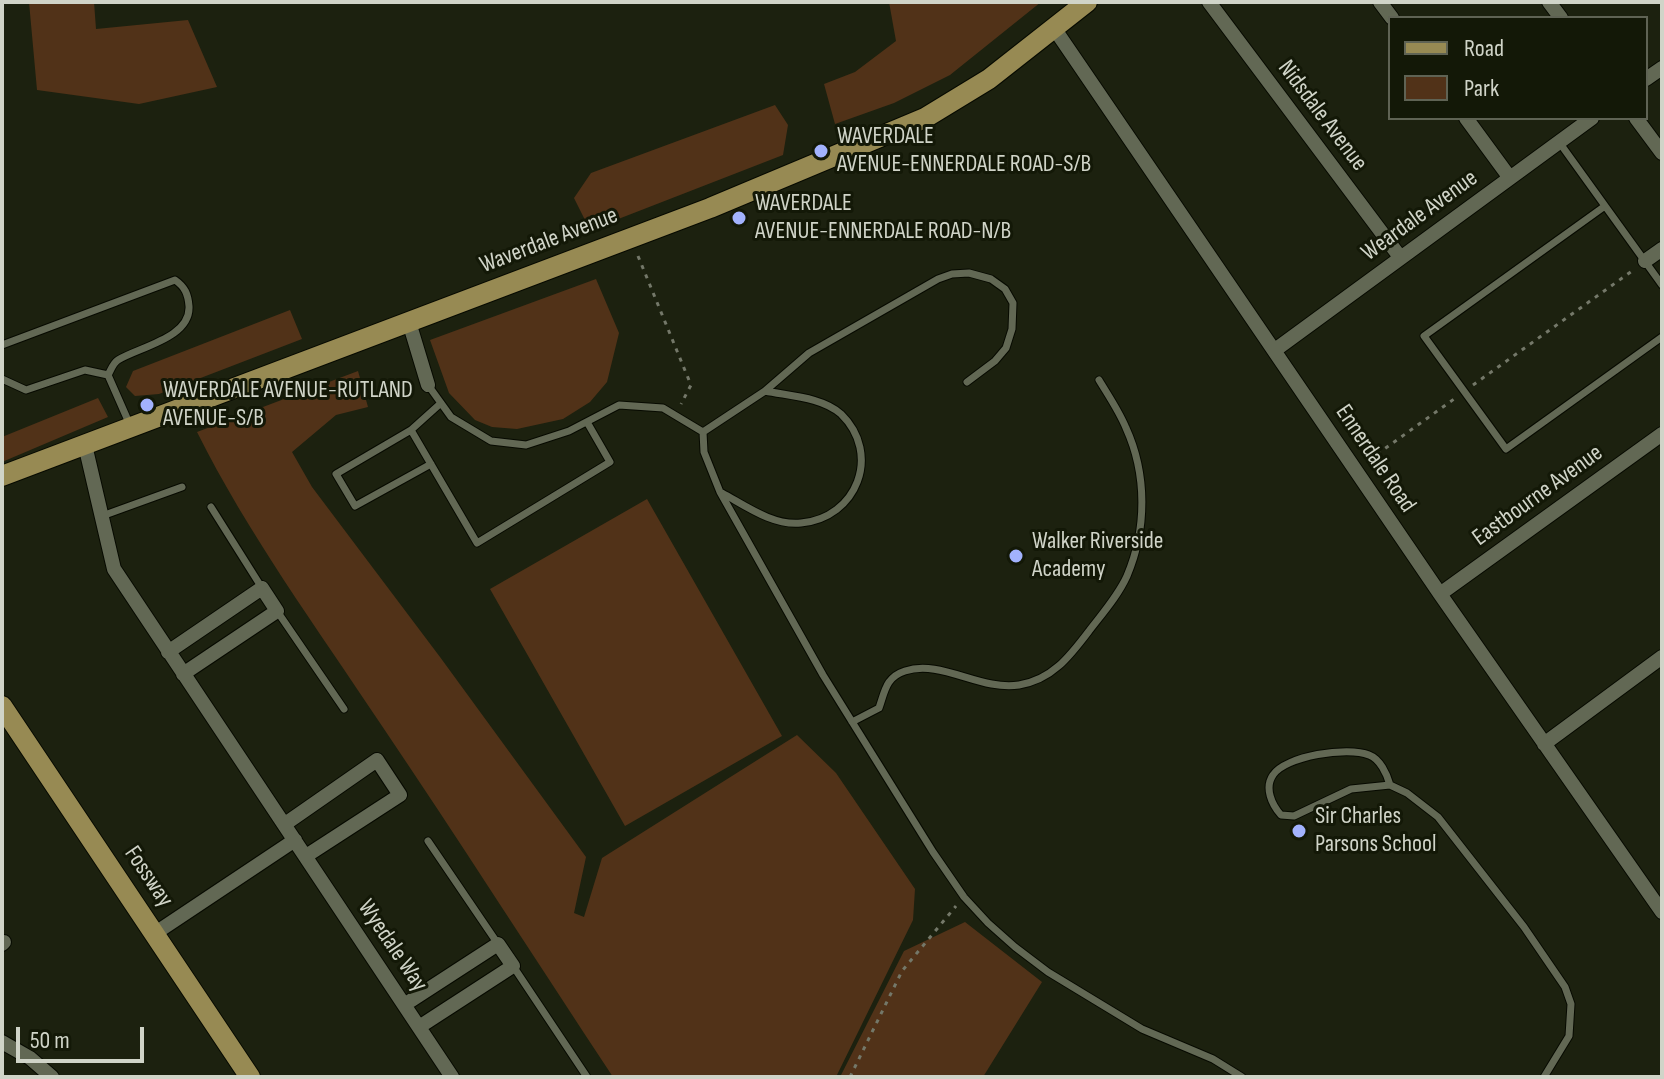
<!DOCTYPE html>
<html>
<head>
<meta charset="utf-8">
<style>
  body { margin:0 }
  #map { position:relative; width:1664px; height:1079px; overflow:hidden; background:#1c210f; font-family:"Sofia Sans Condensed",sans-serif }
  canvas { display:block }
  .frame { position:absolute; inset:0; border:4px solid #d0d4c8; pointer-events:none }
  .legend { position:absolute; left:1388px; top:16px; width:260px; height:104px; box-sizing:border-box; background:#131807; border:2px solid #5f6354; margin:0; padding:10px 14px; list-style:none; font-size:24px; color:#d0d4c8 }
  .legend li { display:flex; align-items:center; gap:16px; height:40px }
  .legend b { width:40px; border:2px solid #5f6354 }
  .scale { position:absolute; left:16px; top:1027px; width:128px; height:36px; box-sizing:border-box; border:4px solid #d0d4c8; border-top:0; padding-left:10px; font-size:24px; line-height:28px; white-space:nowrap; color:#d0d4c8; -webkit-text-stroke:6px #131807; paint-order:stroke }
</style>
</head>
<body>
<div id="map">
<canvas width="1664" height="1079"></canvas>
<div class="frame"></div>
<ul class="legend">
<li><b style="height:10px;background:#978a53"></b>Road</li>
<li><b style="height:22px;background:#513218"></b>Park</li>
</ul>
<div class="scale">50 m</div>
</div>
<script>
const c = document.querySelector('canvas').getContext('2d');
c.lineJoin = 'round';
function paint(path, color) { c.fillStyle = color; c.fill(path, 'evenodd'); }
function strokePath(path, color, width, dash) { c.strokeStyle = color; c.lineWidth = width; c.lineCap = dash ? 'butt' : 'round'; c.setLineDash(dash || []); c.stroke(path); }
function write(font, color, halo, rows, align = 'center') {
  c.font = font + ' "Sofia Sans Condensed",sans-serif'; c.lineWidth = 6; c.setLineDash([]); c.textBaseline = 'middle'; c.strokeStyle = halo; c.fillStyle = color; for (const [text, x, y, turn = 0] of rows) {
    c.save(); c.translate(x, y); c.rotate((+turn || 0) * Math.PI / 180); c.textAlign = isNaN(turn) ? turn : align; if (halo) c.strokeText(text, 0, 0); c.fillText(text, 0, 0); c.restore();
  }
}
paint(new Path2D(`
  M29,2H94L96,29L188,20L217,87L139,104L37,90Z
  M889,2H1041L950,75L894,103L835,124L824,84L855,72L896,41Z
  M775,105L788,125L783,155L590,230L574,198L591,173Z
  M596,279L619,333L607,382L590,402L563,419L517,429L492,427L475,420L449,393L430,340Z
  M290,310L302,339L159,394L135,396L126,387L133,371Z
  M358,371L368,407L336,415L292,452L312,487L440,657L586,857L574,913L584,917L602,858L797,735L836,773L915,889L913,920L836,1077H613C535,959 459,840 380,723C317,628 248,534 197,432Z
  M98,398L108,417L2,462V437Z
  M647,499L782,736L625,826L490,589Z
  M965,922L1042,982L983,1077H840L904,951Z`), '#513218');
const service = new Path2D(`
  M1559,142L1662,285
  M1605,206L1424,336L1506,449L1662,337
  M2,345L175,280C185,287 188,294 189,306C191,338 139,347 118,360C113,363 111,370 108,375
  M108,375L130,425
  M2,379L26,390L85,370L108,375
  M428,385L451,417L491,441L526,445L569,431L619,405L663,408L703,432L704,452L720,492L823,675L933,852L964,897L988,923L1015,947L1048,972L1142,1029L1213,1059L1242,1077
  M765,391L809,353L877,314L938,279L952,274L969,273L991,279L1005,289L1013,303L1012,329L1006,348L995,361L967,382
  M441,403L411,430L477,543L610,462L587,422
  M411,430L336,474L355,506L431,464
  M703,432L765,391C789,396 822,397 841,414C882,454 857,518 801,523C773,526 746,506 722,493
  M211,507L262,588
  M102,516L182,487
  M277,611L344,709
  M852,722L879,708C885,691 886,677 905,671C941,659 980,691 1019,685C1052,680 1070,656 1089,631C1102,614 1118,596 1127,576C1147,529 1147,474 1126,428C1119,411 1108,395 1099,380
  M1390,785C1387,774 1380,759 1369,755C1348,746 1285,756 1273,775C1264,788 1272,805 1281,815L1294,816L1351,789L1390,785L1407,793L1438,817L1524,927L1565,987L1571,1004L1569,1036L1544,1077
  M428,841L498,944
  M513,966L587,1077`);
const minor = new Path2D(`
  M1209,2L1400,257
  M1380,2L1392,18
  M1549,2L1561,18
  M1054,28L1440,594L1662,912
  M1646,79L1662,68
  M1466,118L1510,178
  M1636,118L1662,153
  M1645,261L1662,249
  M409,322L428,385
  M1275,350L1592,118
  M85,445L114,569L452,1077
  M1440,594L1662,434
  M168,652L262,588L277,611L183,674
  M1544,744L1662,657
  M285,824L377,760L400,795L306,856
  M154,934L295,840
  M2,944L4,942
  M404,1005L498,944L513,966L419,1027
  M2,1042L30,1058L52,1077`);
const primary = new Path2D(`
  M2,476L710,208L925,118L989,79L1087,2
  M2,706L250,1077`);
strokePath(service, '#070a00', 9);
strokePath(minor, '#070a00', 16);
strokePath(primary, '#070a00', 22);
strokePath(new Path2D(`
  M638,256L691,385L681,404
  M1473,385L1632,271
  M1369,460L1454,399
  M850,1077L902,971L956,906`), '#747869', 3, [4, 6]);
strokePath(service, '#626854', 7);
strokePath(minor, '#626854', 14);
strokePath(primary, '#978a53', 20);
for (const [x, y, r, color] of [
  [821,151,8,"#a2b2fd"],
  [739,218,8,"#a2b2fd"],
  [147,405,8,"#a2b2fd"],
  [1016,556,8,"#a2b2fd"],
  [1299,831,8,"#a2b2fd"]
]) { const dot = new Path2D(); dot.arc(x, y, r, 0, 2 * Math.PI); c.fillStyle = color; c.fill(dot); strokePath(dot, '#131807', 3); }
write('24px', '#d0d4c8', '#131807', [
  ["Nidsdale Avenue",1322,116,53],
  ["Weardale Avenue",1420,216,-36],
  ["Waverdale Avenue",549,241,-21],
  ["Ennerdale Road",1375,459,56],
  ["Eastbourne Avenue",1538,496,-36],
  ["Fossway",148,877,56],
  ["Wyedale Way",392,946,56]
]);
write('24px', '#d0d4c8', '#131807', [
  ["WAVERDALE",837,137],
  ["AVENUE-ENNERDALE ROAD-S/B",837,165],
  ["WAVERDALE",755,204],
  ["AVENUE-ENNERDALE ROAD-N/B",755,232],
  ["WAVERDALE AVENUE-RUTLAND",163,391],
  ["AVENUE-S/B",163,419],
  ["Walker Riverside",1032,542],
  ["Academy",1032,570],
  ["Sir Charles",1315,817],
  ["Parsons School",1315,845]
], 'left');
</script>
</body>
</html>
